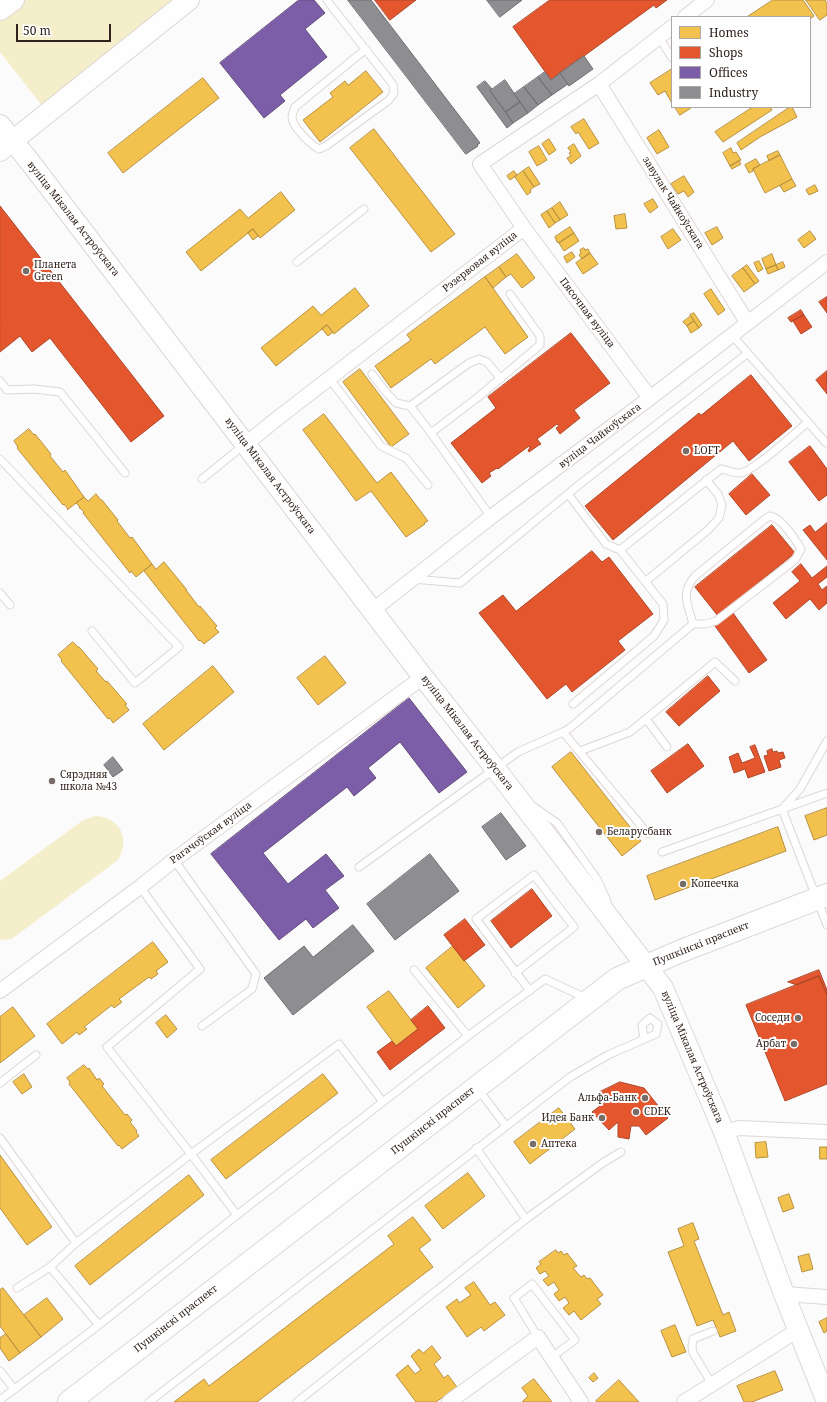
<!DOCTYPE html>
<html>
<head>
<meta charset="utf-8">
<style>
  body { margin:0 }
  #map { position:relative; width:827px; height:1402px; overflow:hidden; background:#fbfbfb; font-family:"Noto Serif",serif }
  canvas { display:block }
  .legend { position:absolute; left:671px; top:16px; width:140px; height:92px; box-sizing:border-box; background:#fff; border:1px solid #aca6a4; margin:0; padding:5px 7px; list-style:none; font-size:12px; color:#2f211b }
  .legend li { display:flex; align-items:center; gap:8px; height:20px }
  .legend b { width:20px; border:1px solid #aca6a4 }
  .scale { position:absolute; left:16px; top:24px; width:95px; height:18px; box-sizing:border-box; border:2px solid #2f211b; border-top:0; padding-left:5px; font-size:12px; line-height:14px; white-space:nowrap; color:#2f211b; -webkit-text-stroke:3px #fff; paint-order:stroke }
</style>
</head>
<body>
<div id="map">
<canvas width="827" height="1402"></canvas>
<ul class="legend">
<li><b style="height:11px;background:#f2c14e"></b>Homes</li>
<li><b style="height:11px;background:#e4572e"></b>Shops</li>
<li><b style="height:11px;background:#7b5ea7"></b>Offices</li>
<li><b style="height:11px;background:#8d8d92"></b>Industry</li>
</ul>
<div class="scale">50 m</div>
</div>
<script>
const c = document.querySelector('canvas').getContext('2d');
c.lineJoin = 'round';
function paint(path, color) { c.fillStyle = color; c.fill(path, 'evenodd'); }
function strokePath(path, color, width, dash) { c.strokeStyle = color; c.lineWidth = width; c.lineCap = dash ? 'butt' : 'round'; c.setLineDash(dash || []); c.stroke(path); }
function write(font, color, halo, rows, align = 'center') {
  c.font = font + ' "Noto Serif",serif'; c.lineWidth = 4; c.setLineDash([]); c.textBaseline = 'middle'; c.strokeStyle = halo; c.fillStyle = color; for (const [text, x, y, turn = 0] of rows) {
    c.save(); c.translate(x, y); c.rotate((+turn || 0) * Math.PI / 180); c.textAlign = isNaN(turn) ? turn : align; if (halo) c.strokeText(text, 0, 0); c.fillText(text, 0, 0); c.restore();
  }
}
paint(new Path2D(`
  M21,0H178L43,107L0,52V17Z
  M95,816C120,817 131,839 118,860L17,935L11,939L0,940V881L82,821Z`), '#f5eecb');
const homes = new Path2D(`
  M773,0H803L814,16L810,19V17H747Z
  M806,0H825L827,3V15L820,20Z
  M672,69V103L665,91L658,95L650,83Z
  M366,71L383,92L320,142L303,120L333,97L330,93L345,81L348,85Z
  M203,78L219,98L123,173L108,153Z
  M675,107H691V108L680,115Z
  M753,107H770L772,110L723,142L715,132Z
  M790,107H792L797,117L760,137L741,150L737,143Z
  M584,119L599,143L589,149L578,132L576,134L571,127Z
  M374,129L455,234L431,252L350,148Z
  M659,130L669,147L657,154L647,138Z
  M549,139L556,150L549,155L542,144Z
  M574,144L581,156L571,164L567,158L571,156L569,153L571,152L568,148Z
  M539,146L547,160L537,166L529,152Z
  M731,148L733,153L736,152L741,160L730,166L723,153Z
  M778,151L780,155L769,161L767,156Z
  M780,155L792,179L765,193L753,169Z
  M756,159L760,165L753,169V171L749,173L745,165Z
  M739,161L741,164L732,169L730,166Z
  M529,167L540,184L534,187L523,171Z
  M514,171L517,175L510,180L507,176Z
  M523,171L534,187L530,190L531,192L527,195L515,177Z
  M684,176L694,192L688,197L684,191L678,194L671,184Z
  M792,179L796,186L784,192L780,186Z
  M815,185L818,191L809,195L806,190Z
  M281,192L295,210L260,238L253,229L201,271L186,252L240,209L248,218Z
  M653,199L658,207L650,213L644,204Z
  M560,202L568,215L560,220L552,208Z
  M552,208L560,220L555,223L547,211Z
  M547,211L555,223L549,228L541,215Z
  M625,214L627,228L616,229L614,216Z
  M570,227L574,233L559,243L557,242L555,237Z
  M717,227L723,238L712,245L705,233Z
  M253,229L258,236L253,240L248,233Z
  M673,229L681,240L668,249L661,237Z
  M810,231L816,239L804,248L798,240Z
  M574,233L579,241L564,251L559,243Z
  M584,248L585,250L588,249L590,253L582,259L579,255L581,253L580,250Z
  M572,252L575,257L567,263L564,257Z
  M590,253L598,264L583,274L576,263Z
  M517,254L535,278L522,288L511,274L506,277L499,267Z
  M772,254L776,265L766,269L762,259Z
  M759,261L763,269L758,272L754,263Z
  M783,262L785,267L778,270L776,265Z
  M747,265L759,281L755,284L743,268Z
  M776,265L778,270L768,274L766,269Z
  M499,267L506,277L493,288L485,277Z
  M743,268L755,284L744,292L732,276Z
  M485,277L528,337L505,354L485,327L435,364L431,359L391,388L375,366L411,340L407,335Z
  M355,288L369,306L334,334L327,325L276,366L261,348L313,306L321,315Z
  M711,289L725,310L718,315L704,294Z
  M694,313L702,325L699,328L690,315Z
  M691,316L694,321L687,326L683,322Z
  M694,321L699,328L691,333L687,326Z
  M327,325L333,332L328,336L322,329Z
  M360,369L409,434L391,447L343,382Z
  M324,414L377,483L391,472L428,521L424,523L425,524L406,537L371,491L356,501L303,430Z
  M29,429L34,435L35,434L51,454L50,456L63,472L65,470L84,497L67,510L68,509L64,504L63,505L17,448L18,447L14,441Z
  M96,494L101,500H102L118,520L117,521L130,538L132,537L152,564L136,577L131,571L130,573L83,513L84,512L80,508H79L80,507L76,503L84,497L88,501Z
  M164,562L187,590H186L199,607L200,606L217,626L215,628L219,632L204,644L200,640L199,641L144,571L152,564L156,569Z
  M73,642L78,647H79L98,669L96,671L106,682L107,681L127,704L125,705L129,710L113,723L110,718L108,719L61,661L62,660L58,655Z
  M325,656L346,683L318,705L297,678Z
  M213,666L234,692L164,750L143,724Z
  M571,752L641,841L622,856L552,767Z
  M827,808V835L814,840L805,816Z
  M778,827L786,851L655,900L647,876Z
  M153,942L168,962L156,971L158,974L151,979L149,977L119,999L122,1002L114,1008L112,1005L84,1027L87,1029L79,1035L77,1032L62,1044L47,1024Z
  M453,946L485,986L458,1008L426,968Z
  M389,991L418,1029L396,1046L367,1007Z
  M13,1007L35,1036L0,1063V1017Z
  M166,1015L177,1029L167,1038L156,1023Z
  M84,1065L88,1069L89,1068L97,1080L99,1078L104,1084L102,1086L125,1115L127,1114L132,1120L130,1122L137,1131L136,1132L139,1136L122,1149L119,1145L118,1146L69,1084L70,1082L67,1078Z
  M24,1074L32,1087L22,1094L13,1082Z
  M323,1074L338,1093L226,1179L211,1160Z
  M559,1108L575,1129L530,1164L514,1142Z
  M766,1142L768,1157L756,1158L755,1143Z
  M820,1147H827V1159H820Z
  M0,1155L52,1227L27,1245L0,1208Z
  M468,1173L485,1196L443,1229L425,1206Z
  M189,1175L204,1195L90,1285L75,1266Z
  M789,1194L794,1208L783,1212L778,1198Z
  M413,1217L431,1240L419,1249L433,1267L257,1402H174L204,1379L209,1386L394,1244L388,1236Z
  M693,1223L699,1239L694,1241L723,1315L729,1312L736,1331L720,1337L713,1320L697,1326L668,1252L684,1246L678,1229Z
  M556,1250L558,1253L561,1251L564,1255L567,1253L577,1266L573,1268L581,1277L584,1275L587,1279L590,1278L603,1295L597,1299L601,1304L581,1320L574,1311L569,1315L563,1308L569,1303L565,1297L559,1301L554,1294L559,1290L554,1282L548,1286L543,1280L549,1276L545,1271L540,1274L536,1268L541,1264L539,1262Z
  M809,1254L813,1269L802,1272L798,1257Z
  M474,1282L490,1305L495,1302L505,1315L484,1331L481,1327L467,1337L446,1307L457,1299L459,1303L471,1295L465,1288Z
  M3,1288L41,1337L20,1353L0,1326V1290Z
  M47,1298L63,1319L41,1337L24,1315Z
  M827,1318V1331L824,1333L819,1322Z
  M675,1325L686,1352L672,1357L661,1331Z
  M6,1334L20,1353L9,1361L0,1348V1338Z
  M432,1346L441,1358L434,1364L444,1378L448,1375L457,1387L436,1402H416L396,1375L408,1365L415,1374L421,1370L411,1356L419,1349L423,1353Z
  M775,1371L783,1390L752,1402H744L737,1386Z
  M594,1373L598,1378L593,1382L589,1378Z
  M534,1379L552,1402H522L528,1396L522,1388Z
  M619,1380L639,1402H598L596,1401Z`);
paint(homes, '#f2c14e');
strokePath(homes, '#b8913f', 1);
const shops = new Path2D(`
  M375,0H416L390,20Z
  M550,0H667L656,8L654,5L551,80L513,27Z
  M0,206L164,416L131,442L50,338L32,352L20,336L0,352Z
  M827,297V313L819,302Z
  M801,310L804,315L791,322L788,318Z
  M804,315L812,327L801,334L793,321Z
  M571,333L610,383L574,410L580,418L560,434L556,428L559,426L557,424L537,439L541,444L539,445L529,452L528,450L530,448L529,446L498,469L497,468L489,473L491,476L482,483L451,443L496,408L488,397Z
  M827,371V394L816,380Z
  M751,375L792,426L749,461L733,441L613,540L585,506L699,413L701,415Z
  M810,446L827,469V495L819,501L789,462Z
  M752,474L770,495L746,515L729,494Z
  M827,523V560L803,530L810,525L815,532Z
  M772,525L795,553L718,616L695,587Z
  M592,551L602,562L609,557L653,614L618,641L625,650L572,692L566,684L547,699L479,613L503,595L516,611Z
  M801,564L812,578L827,566V577L818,584L822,590L827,586V603L819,610L810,599L786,619L773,603L800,581L792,572Z
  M733,613L767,660L749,673L715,626Z
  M708,676L720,691L679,726L666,712Z
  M688,744L704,766L667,793L651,771Z
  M755,745L765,772L748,778L745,769L734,773L729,757L738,753L742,763L755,758L750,747Z
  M772,749L773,752L777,751L778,753L783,752L785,758L779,760L781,767L769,771L764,756L768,755L767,751Z
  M532,889L552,916L511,948L491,921Z
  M465,919L485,945L464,961L444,935Z
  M819,970L827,990V995L819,976L797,985L788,982Z
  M819,976L827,995V1084L785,1101L746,1005Z
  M428,1006L445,1028L390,1070L377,1052L392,1041L396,1046L418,1029L411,1020Z
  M620,1082L644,1088L668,1118L646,1135L639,1126H631L629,1139L618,1137V1122L609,1130L592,1112L605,1102L600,1092Z`);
paint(shops, '#e4572e');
strokePath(shops, '#ae4728', 1);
const offices = new Path2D(`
  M299,0H314L325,13L305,29L327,57L280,95L285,101L264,118L220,63Z
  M409,698L467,772L439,793L400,742L368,768L376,778L354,796L347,787L263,853L288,884L326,854L344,876L325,890L339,908L313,928L306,919L279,940L211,854Z`);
paint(offices, '#7b5ea7');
strokePath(offices, '#644c7d', 1);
const industry = new Path2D(`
  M348,0H371L480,143L477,145L478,146L466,154Z
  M487,0H522L500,17Z
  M584,56L593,69L569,86L560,73Z
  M545,72L551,80L560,73L568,84L552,95L538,77Z
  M538,77L552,95L538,105L524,87Z
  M505,80L520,102L506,112L490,91Z
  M485,81L492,89L490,91L513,123L507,128L477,87Z
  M524,87L538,105L528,113L514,94Z
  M520,102L528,113L513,123L506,112Z
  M113,757L123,770L113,777L104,765Z
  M501,813L526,846L506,860L482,827Z
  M430,854L459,891L395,940L367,904Z
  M353,925L374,951L293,1015L264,978L304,946L313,957Z`);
paint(industry, '#8d8d92');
strokePath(industry, '#716d6e', 1);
const service = new Path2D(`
  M327,0L332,7L388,78L393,85L394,93L389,100L326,146L319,149C311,145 292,127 292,117C292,114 294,110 295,107L366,49
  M659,37L672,58
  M297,262L364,209
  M732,335L826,443
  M372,374L385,391L396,403L410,406
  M329,378L381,446L406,458L428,485
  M0,381L7,390L34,389L60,392L125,473
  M431,433L410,406L469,363L479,359L487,362L501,379
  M0,459L179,647L135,683L92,631
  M202,479L244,445
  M568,494L606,544L620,550L663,604L664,620L654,636L573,704
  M491,517L431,433L477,398L540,345V336L510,294
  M620,550L721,469C727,470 734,473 740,473C753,472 796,432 808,422
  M412,579L460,583L580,484L748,353
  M646,581L708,530L719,518L722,505L718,494L706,480
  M0,593L10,605
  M646,719L667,747
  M563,732L570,728L693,624C688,605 680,593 695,576L765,519L770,516C782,518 795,539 801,549L795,560L716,621L705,624H693
  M580,751L630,732L715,662L735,681
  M534,807L557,823L597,879L607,901
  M783,808L800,789L827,741
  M782,809L827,925
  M662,852L827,793
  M174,860L256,974L252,989L202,1026
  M359,867L518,752L563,732L648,834
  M140,887L200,969L107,1047L191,1154L237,1215
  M414,970L468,1036
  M515,973L574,927L534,875L476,919L530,991
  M0,1083L36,1055
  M478,1089L506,1126
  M0,1138L76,1243
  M476,1148L526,1219
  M17,1288L50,1267
  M99,1325L50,1267L76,1243L191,1154L339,1044L383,1102
  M538,1337L514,1298L532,1284L575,1340L552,1357
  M0,1371L14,1389
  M712,1384L693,1353L692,1347L693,1339L713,1331
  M0,1400L99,1325L237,1215L468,1036L545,979L586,998
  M149,1402L570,1077L608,1055L656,1034L658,1024L650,1018L642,1025L644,1039
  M297,1402L526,1219L604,1162L621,1152`);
const minor = new Path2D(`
  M685,17L707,0
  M599,84L747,322
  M650,398L524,228L480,164L599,84L672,27
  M246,444L274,421L524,228
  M373,610L491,517L650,398L827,262
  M0,991L140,887L174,860L423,677
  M724,1132L739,1128L827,1132
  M784,1294L827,1297
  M449,1402L538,1337L581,1402
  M684,1402L798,1330`);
const secondary = new Path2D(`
  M0,10L14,0
  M0,125L30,162L423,677L495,768L663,988L724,1132L784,1294L827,1402
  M0,151L189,0`);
const primary = new Path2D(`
  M69,1402L617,979L681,951L827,895`);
strokePath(service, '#dfd7d4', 9);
strokePath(minor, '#dfd7d4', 16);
strokePath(secondary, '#dfd7d4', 22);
strokePath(primary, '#dfd7d4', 24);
strokePath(service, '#fefefe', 7);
strokePath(minor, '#fefefe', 14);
strokePath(secondary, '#fefefe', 20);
strokePath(primary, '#fefefe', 22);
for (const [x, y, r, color] of [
  [26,271,4,"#766d69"],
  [686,451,4,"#766d69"],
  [52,781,4,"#766d69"],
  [599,832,4,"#766d69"],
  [683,884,4,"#766d69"],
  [798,1018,4,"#766d69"],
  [794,1044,4,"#766d69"],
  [645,1098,4,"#766d69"],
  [636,1112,4,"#766d69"],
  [602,1118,4,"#766d69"],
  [533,1144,4,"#766d69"]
]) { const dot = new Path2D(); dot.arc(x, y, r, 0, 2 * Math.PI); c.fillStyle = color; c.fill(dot); strokePath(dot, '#fff', 1.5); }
write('10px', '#2f211b', '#fff', [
  ["завулак Чайкоўскага",673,203,58],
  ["вуліца Мікалая Астроўскага",73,219,52],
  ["Рэзервовая вуліца",480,262,-38],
  ["Пясочная вуліца",587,313,53],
  ["вуліца Чайкоўскага",600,436,-37],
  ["вуліца Мікалая Астроўскага",270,476,53],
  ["вуліца Мікалая Астроўскага",467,733,52],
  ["Рагачоўская вуліца",211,833,-36],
  ["Пушкінскі праспект",701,944,-22],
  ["вуліца Мікалая Астроўскага",692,1057,67],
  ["Пушкінскі праспект",433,1121,-38],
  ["Пушкінскі праспект",176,1319,-38]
]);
write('10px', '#2f211b', '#fff', [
  ["Планета",34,265],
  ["Green",34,277],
  ["LOFT",694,451],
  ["Сярэдняя",60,775],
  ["школа №43",60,787],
  ["Беларусбанк",607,832],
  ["Копеечка",691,884],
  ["Соседи",790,1018,"right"],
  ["Арбат",786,1044,"right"],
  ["Альфа-Банк",637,1098,"right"],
  ["CDEK",644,1112],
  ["Идея Банк",594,1118,"right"],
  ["Аптека",541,1144]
], 'left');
</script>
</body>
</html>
